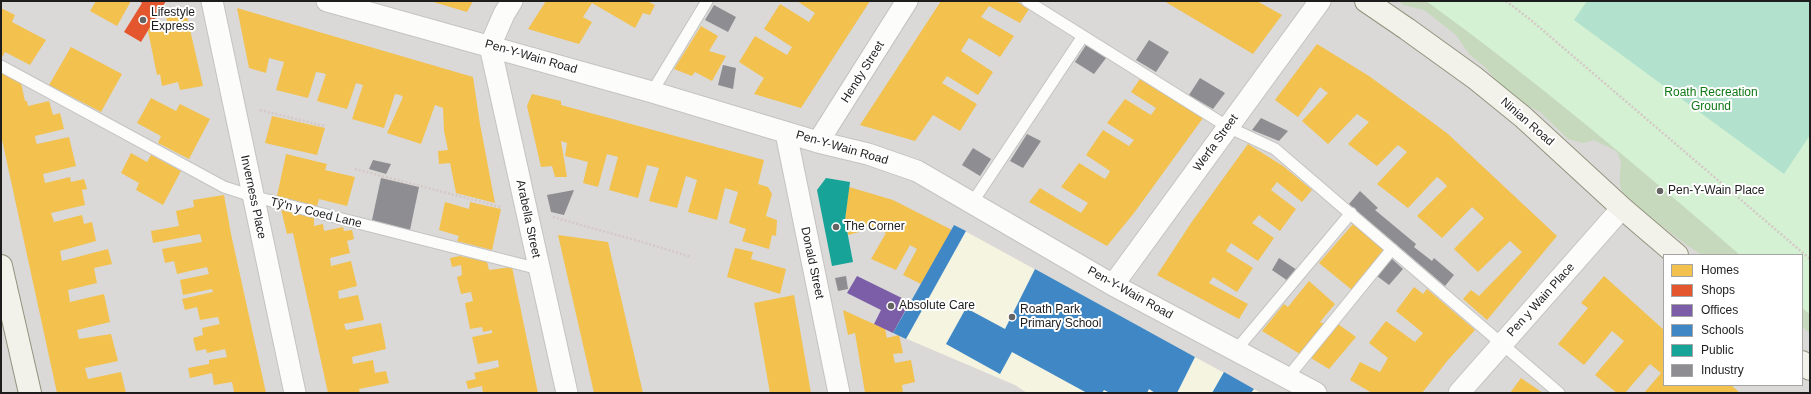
<!DOCTYPE html>
<html>
<head>
<meta charset="utf-8">
<style>
  body { margin:0 }
  #map { position:relative; width:1811px; height:394px; overflow:hidden; background:#ebe9e6; font-family:Helvetica,sans-serif }
  canvas { display:block }
  .frame { position:absolute; inset:0; border:2px solid #1d1d1d; pointer-events:none }
  .legend { position:absolute; left:1663px; top:254px; width:140px; height:132px; box-sizing:border-box; background:#fff; border:1px solid #a5a5a5; margin:0; padding:5px 7px; list-style:none; font-size:12px; color:#1d1d1d }
  .legend li { display:flex; align-items:center; gap:8px; height:20px }
  .legend b { width:20px; border:1px solid #a5a5a5 }
</style>
</head>
<body>
<div id="map">
<canvas width="1811" height="394"></canvas>
<div class="frame"></div>
<ul class="legend">
<li><b style="height:11px;background:#f2c14e"></b>Homes</li>
<li><b style="height:11px;background:#e4572e"></b>Shops</li>
<li><b style="height:11px;background:#7b5ea7"></b>Offices</li>
<li><b style="height:11px;background:#3f88c5"></b>Schools</li>
<li><b style="height:11px;background:#17a398"></b>Public</li>
<li><b style="height:11px;background:#8d8d92"></b>Industry</li>
</ul>
</div>
<script>
const c = document.querySelector('canvas').getContext('2d');
c.lineJoin = 'round';
function paint(path, color) { c.fillStyle = color; c.fill(path, 'evenodd'); }
function strokePath(path, color, width, dash) { c.strokeStyle = color; c.lineWidth = width; c.lineCap = dash ? 'butt' : 'round'; c.setLineDash(dash || []); c.stroke(path); }
function write(font, color, halo, rows, align = 'center') {
  c.font = font + ' Helvetica,sans-serif'; c.lineWidth = 4; c.setLineDash([]); c.textBaseline = 'middle'; c.strokeStyle = halo; c.fillStyle = color; for (const [text, x, y, turn = 0] of rows) {
    c.save(); c.translate(x, y); c.rotate((+turn || 0) * Math.PI / 180); c.textAlign = isNaN(turn) ? turn : align; if (halo) c.strokeText(text, 0, 0); c.fillText(text, 0, 0); c.restore();
  }
}
paint(new Path2D(`
  M1,1H1426L1562,105L1740,255H1664V385H1802V308L1810,314V393H1Z`), '#dad9d7');
paint(new Path2D(`
  M954,225L1195,357L1261,393H1027L1015,385L893,333Z`), '#f5f4e0');
paint(new Path2D(`
  M1399,1H1488L1755,255C1744,255 1712,258 1703,255C1694,252 1626,199 1623,193C1617,182 1621,174 1621,163C1620,159 1618,154 1616,151L1594,140L1583,143L1568,139L1540,112L1519,101L1498,83L1486,68L1469,54L1456,35L1424,10L1403,5Z
  M1802,289L1810,297V334L1802,326Z`), '#c7d9bc');
paint(new Path2D(`
  M1426,1H1810V314L1802,308V255H1740C1638,167 1536,80 1426,1Z`), '#d4f1d3');
paint(new Path2D(`
  M1587,1H1810V135L1784,174L1574,20Z`), '#b2e1cd');
paint(new Path2D(`
  M96,1H131L117,26L90,11Z
  M430,1H473L467,12Z
  M546,1H647L655,5L650,15L643,13L635,28L592,3L583,17L592,22L579,44L528,29Z
  M797,1H870L801,108L754,94L764,78L739,62L755,36L787,55L792,47L764,29L780,4L809,22L815,13Z
  M941,1H1016L1029,9L1020,23L989,6L981,17L1014,36L1000,57L969,38L965,44L961,51L993,72L978,95L947,76L942,83L977,104L960,131L933,115L915,141L860,125Z
  M1164,1H1257L1282,15L1253,54Z
  M1,8L15,15L12,22L46,40L30,65L5,52L1,59Z
  M237,8L473,77L480,124L495,203L456,193L450,163L439,164L438,151L448,150L444,131L443,108L435,105L421,144L387,133L403,97L400,95L395,94L384,128L352,119L363,85L356,83L347,109L317,101L326,74L322,73L316,72L308,98L276,90L284,62L269,58L266,73L249,68Z
  M186,12L203,86L180,90L178,82L162,86L160,74L157,75L148,31L152,25L167,21L166,16Z
  M701,26L718,36L709,51L726,56L712,81L695,72L692,76L674,69Z
  M1317,44L1369,76L1428,119L1448,134L1557,236L1487,320L1463,299L1471,290L1479,296L1522,252L1510,241L1478,272L1454,249L1484,218L1472,207L1442,238L1417,216L1447,186L1442,181L1437,177L1408,208L1377,184L1407,152L1402,148L1398,145L1377,166L1348,144L1369,122L1357,114L1328,144L1302,121L1328,93L1320,87L1298,117L1275,100Z
  M71,47L122,74L101,112L49,85Z
  M1,69L20,79L25,101H27L28,106L49,101L53,115L60,113L64,129L35,136L36,142L37,144L69,137L76,166L43,174L45,183L70,177L71,182L84,179L87,189L82,190L85,205L51,213L54,222L82,215L84,224L92,222L96,241L60,251L62,261L108,249L112,264L94,268L97,283L68,290L70,302L104,294L110,322L77,330L79,339L111,334L118,361L85,368L88,379L121,372L126,393H57L1,135Z
  M1140,79L1203,118L1134,213L1107,246L1029,202L1040,188L1081,213L1088,203L1061,187L1079,163L1105,179L1108,175L1110,171L1086,155L1103,130L1129,146L1134,140L1107,123L1125,99L1151,115L1156,108L1131,92Z
  M532,94L561,101V105L764,160L758,184L768,187L772,194L766,216L777,220L776,236L772,235L769,249L742,241L746,229L729,223L738,192L725,188L717,220L688,212L697,180L686,176L677,208L649,201L659,168L647,165L638,198L609,190L618,157L607,154L598,187L583,183L588,162L565,156L567,143L561,141L567,177H555L552,166L541,167L527,106Z
  M151,98L176,111L180,104L210,119L189,159L158,143L161,136L137,123Z
  M272,116L325,128L317,155L265,143Z
  M1248,144L1283,166L1312,190L1302,202L1277,182L1271,190L1296,209L1280,231L1259,215L1252,223L1274,238L1258,261L1231,243L1226,251L1253,268L1237,292L1213,277L1209,283L1248,304L1239,319L1157,275L1191,223Z
  M131,153L147,162L151,155L181,171L163,205L136,190L139,183L121,173Z
  M286,154L327,164L325,170L355,177L347,206L319,199L317,206L277,196Z
  M849,187L893,200L952,230L921,284L903,275L917,249L910,245L896,270L871,259L886,233L864,224L859,232L848,235L845,220Z
  M224,195L231,234L266,393H230L234,392L232,382L214,385L212,373L190,378L188,368L209,364V360L227,357L225,349L207,353L206,349L196,351L193,338L203,335L202,328L220,324L218,317L200,320L197,307L185,310L182,299L213,292L212,289L183,295L180,280L209,274L207,267L177,274L174,261L165,263L162,249L202,242L200,234L153,243L151,231L179,226L176,211L194,207L193,200Z
  M445,202L469,209L470,202L501,209L492,250L457,241L459,236L439,230Z
  M281,209L314,217V226L323,224L324,231L343,227L344,231L352,230L354,239L347,241L350,253L330,258L331,266L351,261L357,286L338,291L339,299L358,295L364,320L344,324L346,330L381,323L386,349L352,357L353,364L373,360L375,373L386,371L389,383L359,389L360,393H328L293,233L287,234Z
  M1353,224L1385,250L1352,290L1319,263Z
  M558,235L608,242L643,393H594Z
  M735,248L753,252L751,259L786,269L780,294L727,277Z
  M460,256L487,262L489,270L512,267L538,393H483L482,386L468,389L466,381L476,379L474,373L499,367L498,360L478,364L472,337L492,333V330L483,332L482,327L470,329L465,303L473,301L471,292L461,294L457,277L462,275L461,265L452,267L450,258Z
  M1604,276L1664,330V385H1731L1740,393H1644L1661,373L1650,364L1625,393H1617L1595,375L1624,341L1612,331L1584,365L1558,344L1588,308L1581,303Z
  M1309,281L1335,304L1320,322L1325,324L1300,354L1262,331L1284,304L1288,307Z
  M1414,287L1423,294L1427,289L1475,330L1448,360L1422,393H1372L1350,380L1360,362L1380,372L1388,358L1369,343L1386,321L1415,342L1423,333L1396,311Z
  M794,295L811,393H770L754,303Z
  M843,310L885,329L887,338L899,335L903,353L893,354L895,363L911,360L915,382L902,385L903,393H865L855,333L848,335Z
  M1338,324L1356,337L1329,369L1311,358Z
  M1521,378L1543,393H1510Z`), '#f2c14e');
paint(new Path2D(`
  M139,1H166L141,42L124,32L142,3Z`), '#e4572e');
paint(new Path2D(`
  M857,276L910,302L893,333L874,324L881,310L847,293Z`), '#7b5ea7');
paint(new Path2D(`
  M954,225L966,231L906,339L893,333Z
  M1035,269L1195,357L1177,393H1155L1149,389L1147,393H1110L1104,390L1102,393H1087L1012,352L1000,374L946,344L966,308L1005,329Z
  M1224,372L1254,389L1251,393H1212Z`), '#3f88c5');
paint(new Path2D(`
  M826,178L850,182L845,220L853,262L832,266L817,190Z`), '#17a398');
paint(new Path2D(`
  M714,5L736,17L728,32L705,20Z
  M1149,40L1169,52L1156,72L1136,60Z
  M1086,45L1106,58L1094,74L1075,62Z
  M723,65L736,68L733,89L718,85Z
  M1200,78L1225,93L1213,109L1189,95Z
  M1261,118L1288,131L1279,141L1252,130Z
  M1027,134L1041,141L1023,168L1010,161Z
  M973,148L991,159L980,176L962,165Z
  M373,160L391,164L386,174L369,169Z
  M381,178L419,187L410,230L372,220Z
  M574,190L564,215L551,212L547,195Z
  M1360,191L1378,208L1375,210L1416,244L1414,247L1432,261L1434,258L1454,275L1445,286L1349,204Z
  M1279,258L1297,270L1288,281L1272,270Z
  M1392,259L1403,269L1389,285L1377,276Z
  M846,276L848,289L838,291L835,278Z`), '#8d8d92');
const lane = new Path2D(`
  M1027,1L1228,127L1275,149L1559,393
  M1,66L224,187L252,196L539,269
  M652,92L707,1
  M972,203L1083,36
  M1236,350L1351,213
  M1288,377L1392,249`);
const street = new Path2D(`
  M212,1L295,393
  M327,1L652,92L818,142L868,154L917,171L1113,285L1316,393
  M490,46L567,393
  M490,46L504,14L512,1
  M786,133L839,393
  M818,142L907,1
  M1113,285L1320,1
  M1459,393L1622,208`);
const secondary = new Path2D(`
  M1366,1L1407,29L1475,78L1523,117L1622,208L1677,255
  M1,266L30,393
  M1802,362L1810,369`);
strokePath(lane, '#c4c3c2', 13);
strokePath(street, '#c4c3c2', 23);
strokePath(secondary, '#93947f', 24);
strokePath(new Path2D(`
  M1506,1L1532,21L1810,259
  M260,110L324,126
  M355,169L501,207
  M553,217L649,244L691,257`), '#d5c8c6', 2.5, [2, 2]);
strokePath(lane, '#fcfcfb', 11);
strokePath(street, '#fcfcfb', 21);
strokePath(secondary, '#f3f2ea', 22);
for (const [x, y, r, color] of [
  [143,20,4,"#656463"],
  [1660,191,4,"#656463"],
  [836,227,4,"#656463"],
  [891,306,4,"#656463"],
  [1012,317,4,"#656463"]
]) { const dot = new Path2D(); dot.arc(x, y, r, 0, 2 * Math.PI); c.fillStyle = color; c.fill(dot); strokePath(dot, '#fff', 1.5); }
write('12px', '#1d1d1d', '#fff', [
  ["Lifestyle",151,13],
  ["Express",151,27],
  ["Pen-Y-Wain Place",1668,191],
  ["The Corner",844,227],
  ["Absolute Care",899,306],
  ["Roath Park",1020,310],
  ["Primary School",1020,324]
], 'left');
write('12px', '#1d1d1d', '#fff', [
  ["Pen-Y-Wain Road",531,57,16],
  ["Hendy Street",863,72,-58],
  ["Ninian Road",1527,122,41],
  ["Werfa Street",1216,143,-54],
  ["Pen-Y-Wain Road",842,148,16],
  ["Inverness Place",253,197,78],
  ["Tŷ'n y Coed Lane",316,213,14],
  ["Arabella Street",528,219,78],
  ["Donald Street",812,263,78],
  ["Pen-Y-Wain Road",1130,293,29],
  ["Pen y Wain Place",1541,300,-48]
]);
write('12px', '#0e7815', '#fff', [
  ["Roath Recreation",1711,93],
  ["Ground",1711,107]
]);
</script>
</body>
</html>
